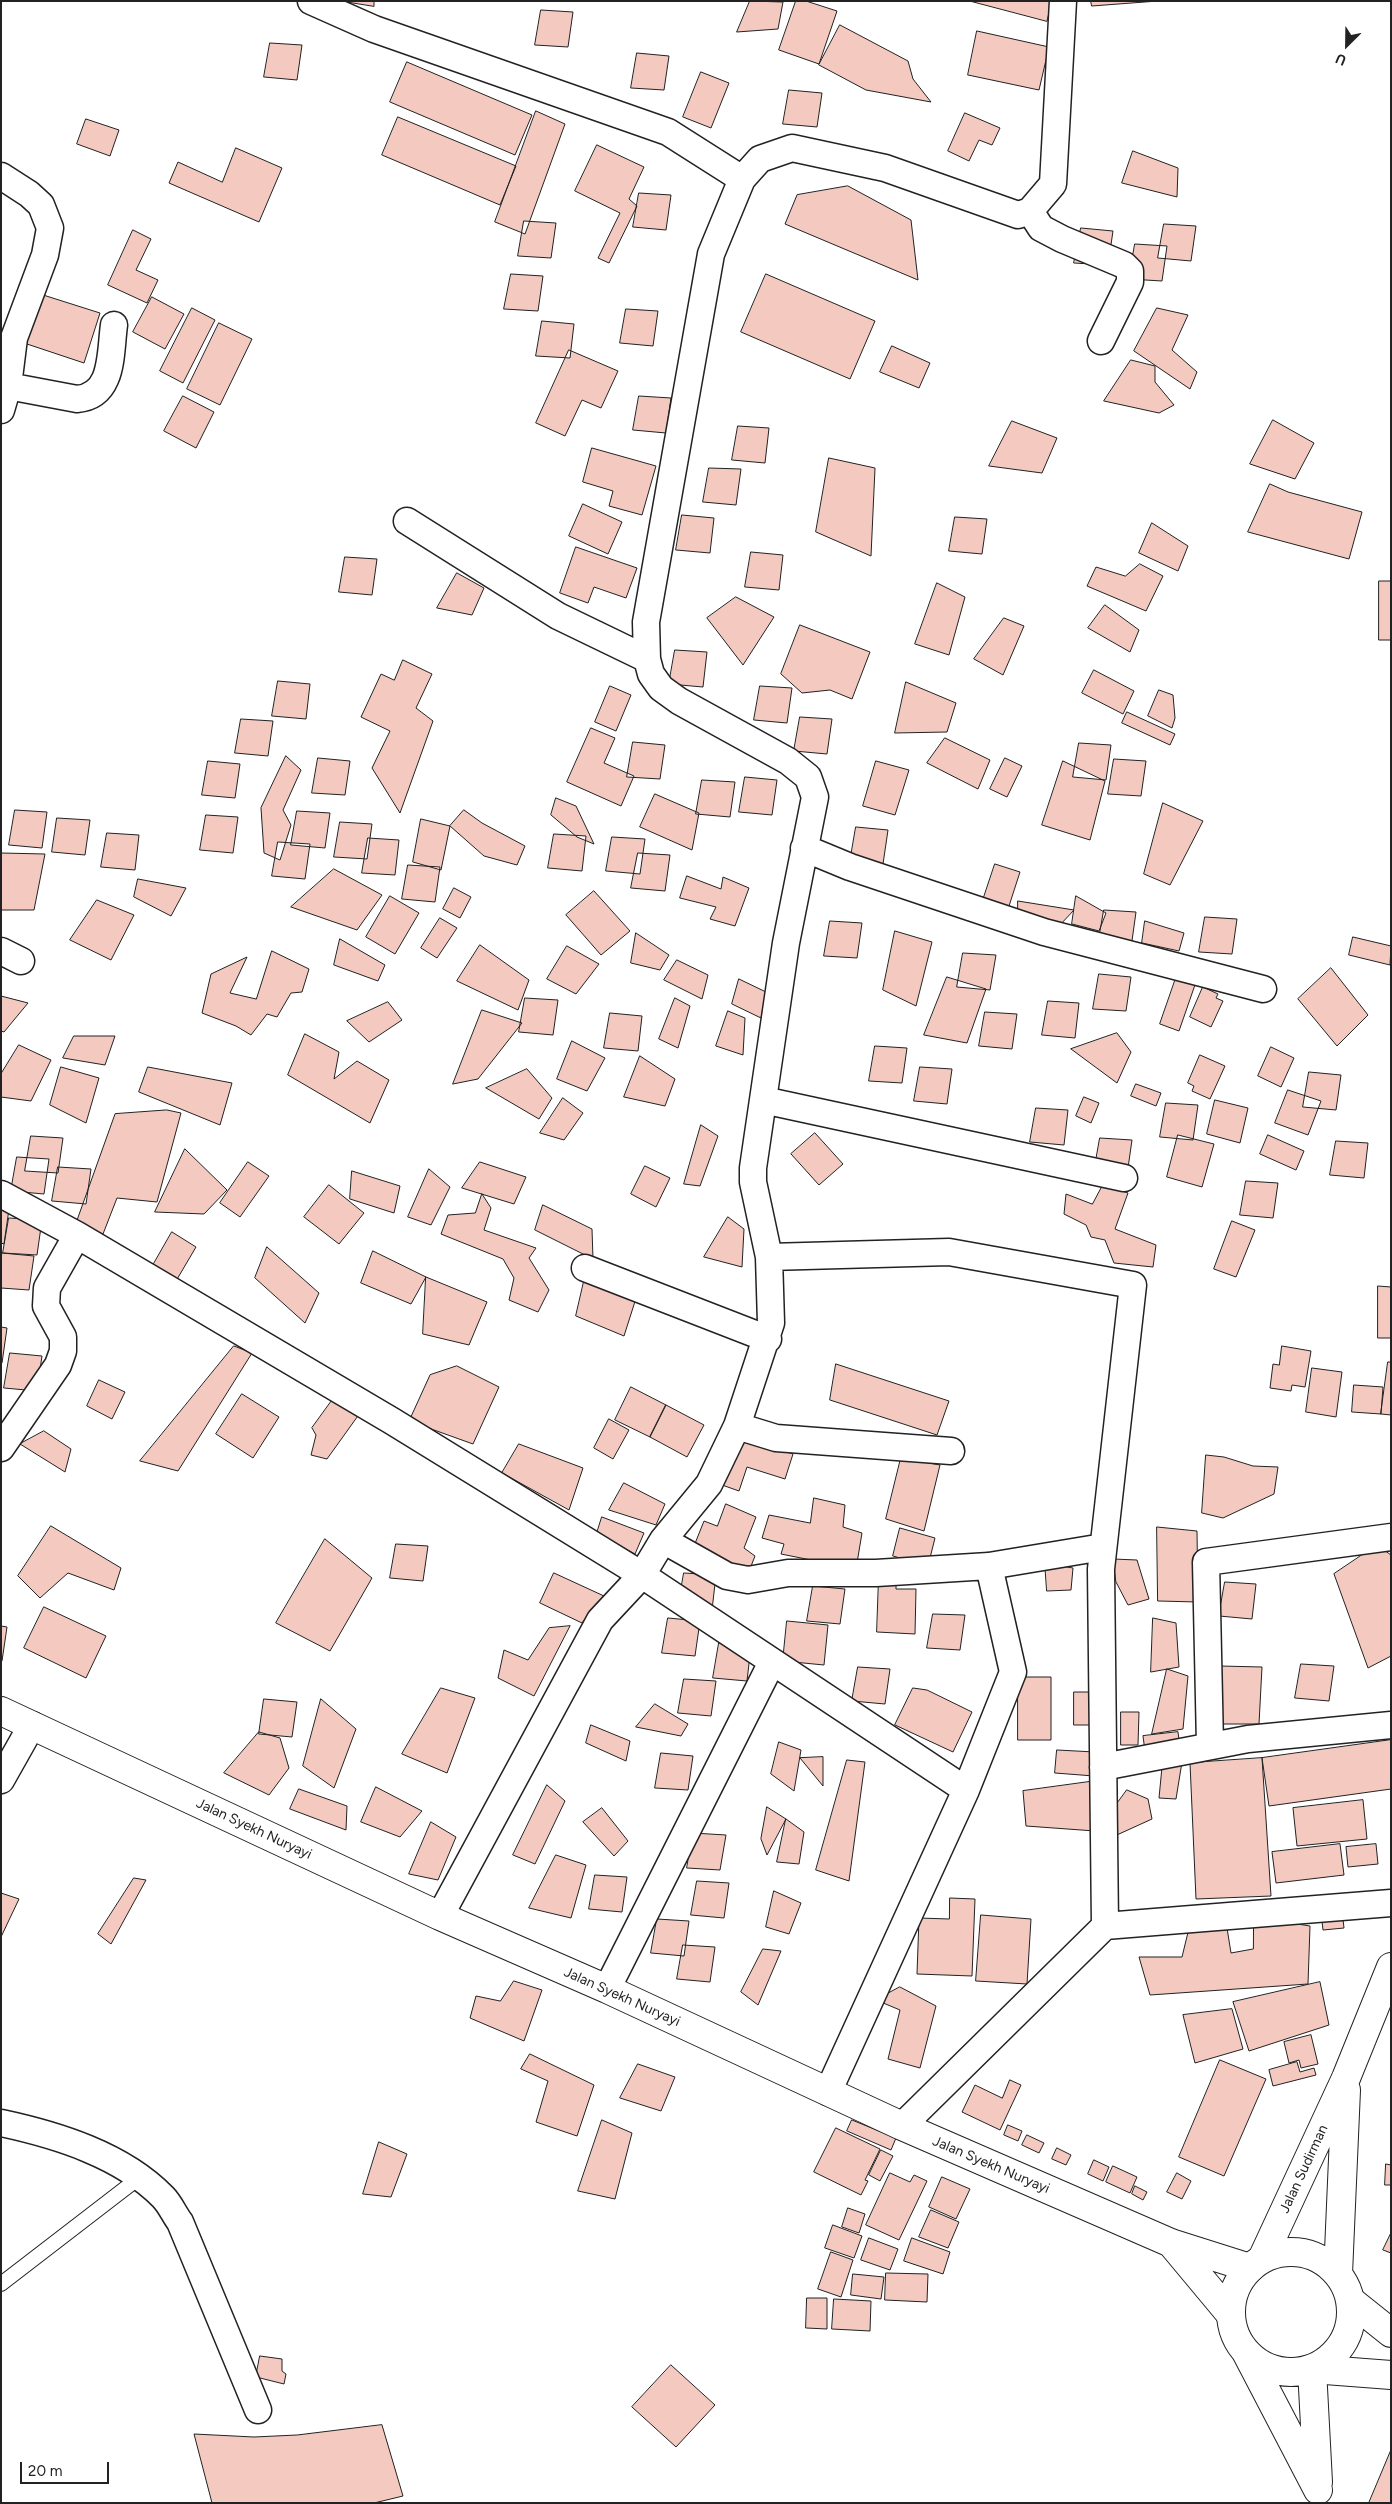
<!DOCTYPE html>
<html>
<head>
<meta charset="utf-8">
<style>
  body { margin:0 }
  #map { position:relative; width:1392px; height:2504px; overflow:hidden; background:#fff; font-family:Figtree,sans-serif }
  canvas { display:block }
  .frame { position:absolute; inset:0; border:2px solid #222; pointer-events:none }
  .north { position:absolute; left:1322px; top:20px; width:50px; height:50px; -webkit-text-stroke:4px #fff; paint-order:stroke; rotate:203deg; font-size:14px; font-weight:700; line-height:20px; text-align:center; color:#222 }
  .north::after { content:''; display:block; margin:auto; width:18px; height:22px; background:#222; clip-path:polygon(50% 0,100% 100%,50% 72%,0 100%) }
  .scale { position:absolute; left:20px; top:2462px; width:89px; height:22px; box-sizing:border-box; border:2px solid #222; border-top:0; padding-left:6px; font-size:15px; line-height:18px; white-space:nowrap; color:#222; -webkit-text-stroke:4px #fff; paint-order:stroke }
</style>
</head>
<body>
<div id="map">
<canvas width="1392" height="2504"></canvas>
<div class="frame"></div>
<div class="north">U</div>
<div class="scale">20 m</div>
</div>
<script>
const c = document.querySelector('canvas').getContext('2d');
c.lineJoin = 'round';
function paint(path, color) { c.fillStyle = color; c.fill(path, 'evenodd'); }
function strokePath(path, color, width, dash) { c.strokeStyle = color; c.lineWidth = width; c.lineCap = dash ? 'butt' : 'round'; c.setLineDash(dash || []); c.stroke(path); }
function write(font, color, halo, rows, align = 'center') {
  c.font = font + ' Figtree,sans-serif'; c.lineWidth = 4; c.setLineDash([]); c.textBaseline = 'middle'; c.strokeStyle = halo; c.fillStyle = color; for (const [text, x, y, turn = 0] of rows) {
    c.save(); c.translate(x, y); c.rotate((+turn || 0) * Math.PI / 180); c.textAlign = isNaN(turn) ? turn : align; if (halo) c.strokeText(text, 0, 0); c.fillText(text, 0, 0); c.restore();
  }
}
const building = new Path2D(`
  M341,1H374V6Z
  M750,1L783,2L778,29L737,32Z
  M796,1H806L837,11L819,64L779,50Z
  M970,1H1052L1047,21Z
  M1091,1H1158L1092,6Z
  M541,10L573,12L568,47L535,45Z
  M840,25L908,61L913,79L931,102L866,90L819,65Z
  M977,31L1049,47L1039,90L968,75Z
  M270,43L302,45L297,80L264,77Z
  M637,53L669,56L664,90L631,88Z
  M407,62L532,115L515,155L390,102Z
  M701,72L729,83L711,128L683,117Z
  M789,90L822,93L817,127L783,124Z
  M536,111L565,124L525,234L495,222Z
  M965,113L1000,128L992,145L979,140L969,161L948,151Z
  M398,117L516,166L500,205L382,155Z
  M86,119L119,130L110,156L77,144Z
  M597,145L644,167L629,199L637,206L609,263L598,258L620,213L575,191Z
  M236,148L282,168L259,222L169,183L178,162L222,182Z
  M1133,151L1178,168L1177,197L1122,183Z
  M848,186L911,220L918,280L785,224L797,195Z
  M639,193L671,195L666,230L633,227Z
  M524,221L556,223L551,258L518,256Z
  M1164,224L1196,226L1191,261L1158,258Z
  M1081,228L1113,231L1108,265L1074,263Z
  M133,230L151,239L136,270L158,280L147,303L108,285Z
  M1135,244L1167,246L1162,281L1129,279Z
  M511,274L543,276L538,311L504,309Z
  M766,274L875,321L850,379L741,332Z
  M40,294L100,313L84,363L24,343Z
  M152,297L184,314L165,349L133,332Z
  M192,308L215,320L183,383L160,371Z
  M1157,308L1188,315L1172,350L1197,372L1190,389L1134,351Z
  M626,309L658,311L653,346L620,343Z
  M542,321L574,324L570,358L536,356Z
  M219,323L252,339L220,405L187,389Z
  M892,346L930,363L919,388L880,372Z
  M569,350L618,371L601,408L582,400L565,436L536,423Z
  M1131,360L1155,366V382L1174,405L1159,413L1104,401Z
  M183,396L214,412L196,448L164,431Z
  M639,396L671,398L666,433L633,430Z
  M1273,420L1314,443L1295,479L1250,464Z
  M1012,421L1057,438L1042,473L989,466Z
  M738,426L769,428L765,463L732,460Z
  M592,448L656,466L642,515L609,506L613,491L583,482Z
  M829,458L875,468L871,556L816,532Z
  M709,468L741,469L736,505L703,502Z
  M1270,484L1288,492L1362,512L1349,559L1248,532Z
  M583,504L622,522L608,554L569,536Z
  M682,515L714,518L710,553L676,550Z
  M955,517L987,519L982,554L949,551Z
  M1152,523L1188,546L1178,571L1139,553Z
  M576,547L637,568L626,598L594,587L588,603L560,593Z
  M751,552L783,555L779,590L745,587Z
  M345,557L377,559L372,595L339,592Z
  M1140,564L1163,576L1146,611L1087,586L1096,567L1125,576Z
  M457,573L484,588L472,615L437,608Z
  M1379,581H1391V640H1379Z
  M937,583L965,597L949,655L915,644Z
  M736,597L774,617L743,665L707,618Z
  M1105,605L1139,630L1130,652L1088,628Z
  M1004,618L1024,626L1003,675L974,659Z
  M800,625L870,652L852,699L830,690L802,693L781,674Z
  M675,650L707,652L703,687L669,684Z
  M403,660L432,674L416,708L433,721L400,813L372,768L390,731L361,717L381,674L394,680Z
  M1094,670L1134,691L1123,714L1082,693Z
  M278,681L310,684L306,719L272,716Z
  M906,682L956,703L947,732L895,733Z
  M610,686L631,695L616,731L595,722Z
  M760,686L792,688L787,723L754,720Z
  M1159,690L1173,695L1175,718L1172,728L1148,716Z
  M1127,712L1175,734L1170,745L1122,723Z
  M800,717L832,719L827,754L794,751Z
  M241,719L273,721L268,756L235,753Z
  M591,728L615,738L604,763L634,776L621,806L567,782Z
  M945,738L990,760L978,789L927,763Z
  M633,742L665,745L660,779L627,777Z
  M1079,743L1111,745L1106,780L1073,777Z
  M286,756L301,770L283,810L291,825L280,860L264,853L261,808Z
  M318,758L350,761L345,795L312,793Z
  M1005,758L1022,766L1007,797L990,789Z
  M1114,759L1146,761L1141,796L1108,794Z
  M208,761L240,764L235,798L202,795Z
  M876,761L909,770L895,815L863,806Z
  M1063,761L1105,781L1090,840L1042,825Z
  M745,777L777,780L772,815L739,812Z
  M702,780L735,782L730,817L696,814Z
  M655,794L699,813L692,850L640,827Z
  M556,798L576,806L594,844L577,837L551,815Z
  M1163,803L1203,821L1170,885L1144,874Z
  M15,810L47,812L42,848L9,845Z
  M464,810L482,823L525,846L517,865L484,856L450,826Z
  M297,811L330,813L325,848L291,845Z
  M206,815L238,817L233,853L200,850Z
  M57,818L90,820L85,855L52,852Z
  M421,819L450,826L441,870L413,862Z
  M340,822L372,824L367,859L334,857Z
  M856,827L888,830L883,864L850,862Z
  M107,833L139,835L135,870L101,867Z
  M554,834L586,836L582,871L548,868Z
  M612,837L645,839L640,874L606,871Z
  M368,838L399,840L395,875L362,873Z
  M278,842L310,844L305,879L272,876Z
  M1,853L45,854L34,910H1Z
  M638,853L670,855L665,891L631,888Z
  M995,864L1020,872L1009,906L980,909Z
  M408,865L440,867L435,902L402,899Z
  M334,869L382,895L357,930L291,907Z
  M687,876L721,889L723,877L749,888L735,926L710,919L716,907L680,898Z
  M138,879L186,888L171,916L134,897Z
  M454,888L471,897L460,918L443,909Z
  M594,891L630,931L601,955L566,915Z
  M390,896L419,913L395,954L366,937Z
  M1076,896L1106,913L1099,931L1072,924Z
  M97,900L134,915L111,960L70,940Z
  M1018,901L1074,910L1059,926L1018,911Z
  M1104,910L1136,912L1131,948L1098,945Z
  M1205,917L1237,919L1232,954L1199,952Z
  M440,918L457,928L437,958L421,948Z
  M830,921L862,923L857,958L824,956Z
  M1145,921L1184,933L1179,951L1142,943Z
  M895,931L932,942L916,1006L883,990Z
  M636,933L669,955L660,970L631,963Z
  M1353,937L1391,946L1390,965L1349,955Z
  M340,939L385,965L378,981L334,965Z
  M480,945L529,980L518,1010L457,981Z
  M567,946L599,964L576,994L547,979Z
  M272,951L309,969L302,992L291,993L277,1017L267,1014L251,1035L236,1026L202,1013L211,974L247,957L230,993L256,999Z
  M963,953L996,955L990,990L957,987Z
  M677,960L708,975L702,999L664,980Z
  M1331,968L1368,1015L1337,1046L1298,999Z
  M1099,974L1131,977L1126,1011L1093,1009Z
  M1177,975L1196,982L1179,1031L1160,1024Z
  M947,977L986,989L967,1043L924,1035Z
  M739,979L766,992L761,1018L732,1004Z
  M1203,987L1218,994L1216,998L1223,1001L1211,1027L1190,1017Z
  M1,996L28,1003L4,1032L1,1031Z
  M525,998L558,1000L553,1035L519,1032Z
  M675,998L690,1006L678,1048L659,1039Z
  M1048,1001L1079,1003L1075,1038L1042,1035Z
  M388,1002L402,1020L369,1042L347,1021Z
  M482,1010L522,1023L478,1079L453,1084Z
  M728,1011L745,1018L743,1055L716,1046Z
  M985,1012L1017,1014L1012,1049L979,1046Z
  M610,1013L642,1016L638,1051L604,1048Z
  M1117,1033L1131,1052L1117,1083L1071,1049Z
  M305,1034L339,1052L334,1079L357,1061L389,1080L370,1123L288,1075Z
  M74,1036H115L105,1065L63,1058Z
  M572,1041L605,1058L587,1091L557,1079Z
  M19,1045L51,1060L31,1101L1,1097V1074Z
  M875,1046L907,1048L902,1083L869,1081Z
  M1271,1047L1294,1058L1281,1087L1258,1076Z
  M1200,1055L1225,1066L1210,1099L1192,1091L1194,1086L1188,1083Z
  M640,1056L675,1079L665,1106L624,1097Z
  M61,1067L99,1078L86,1123L50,1105Z
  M148,1067L232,1083L220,1125L139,1092Z
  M920,1067L952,1069L947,1104L914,1101Z
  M527,1069L552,1098L539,1119L486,1088Z
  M1309,1072L1341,1075L1336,1110L1303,1107Z
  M1136,1084L1161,1093L1156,1106L1131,1096Z
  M1288,1090L1321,1101L1308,1135L1275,1123Z
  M1084,1097L1099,1103L1091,1123L1076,1116Z
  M563,1098L583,1113L564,1140L540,1133Z
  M1215,1100L1248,1108L1240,1143L1207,1134Z
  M1166,1103L1198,1105L1193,1140L1160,1137Z
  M1036,1108L1068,1110L1064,1145L1030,1142Z
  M167,1110L181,1113L157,1202L117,1198L103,1234L76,1223L115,1114Z
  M701,1125L718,1136L700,1186L684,1184Z
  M815,1133L843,1164L819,1185L791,1154Z
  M1178,1135L1214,1144L1202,1187L1167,1177Z
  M1268,1135L1304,1151L1296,1170L1260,1154Z
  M31,1136L63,1138L58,1173L25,1171Z
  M1100,1138L1132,1140L1127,1175L1094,1172Z
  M1336,1141L1368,1143L1364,1178L1330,1175Z
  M185,1149L227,1190L204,1214L155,1212Z
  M17,1157L49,1159L44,1194L11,1191Z
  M248,1162L269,1176L240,1217L220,1203Z
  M480,1162L526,1177L514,1204L462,1188Z
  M645,1166L670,1178L656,1207L631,1194Z
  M58,1167L91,1169L86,1204L52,1201Z
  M429,1169L450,1187L431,1225L408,1217Z
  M352,1171L400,1186L394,1213L350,1199Z
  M1246,1181L1278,1183L1273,1218L1240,1215Z
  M329,1185L364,1213L339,1244L304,1217Z
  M1103,1185L1128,1193L1115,1229L1156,1245L1153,1267L1114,1263L1105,1240L1091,1237L1086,1225L1064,1214L1066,1194L1092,1204Z
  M482,1194L491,1208L484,1230L536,1248L529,1258L549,1290L538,1312L509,1300L514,1278L503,1259L441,1234L448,1215L475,1213Z
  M543,1205L592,1229L593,1259L535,1230Z
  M1,1208L9,1209L4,1244L1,1243Z
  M728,1217L744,1229L742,1267L704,1257Z
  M9,1218L42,1220L37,1255L3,1253Z
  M1232,1221L1255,1230L1236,1277L1214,1269Z
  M172,1232L196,1247L176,1281L152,1267Z
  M267,1247L319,1293L305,1323L255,1278Z
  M373,1251L426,1277L411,1304L361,1283Z
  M2,1253L34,1256L29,1290L1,1288Z
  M426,1277L487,1302L469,1345L423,1334Z
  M585,1277L638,1292L624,1336L576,1316Z
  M1378,1286L1391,1287V1338H1378Z
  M1,1327L7,1328L2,1363L1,1362Z
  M234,1346L252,1353L178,1471L140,1461Z
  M1282,1346L1311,1351L1305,1387L1292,1385L1291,1391L1270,1388L1273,1364L1279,1365Z
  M10,1353L42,1356L37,1391L4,1388Z
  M1388,1362H1391V1415L1381,1414Z
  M836,1364L949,1401L937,1435L830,1400Z
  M457,1366L499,1387L473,1444L409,1421L430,1375Z
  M1312,1368L1342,1372L1336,1417L1306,1412Z
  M99,1380L125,1392L112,1419L87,1406Z
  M1354,1385L1383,1387L1381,1414L1352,1412Z
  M631,1387L666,1405L650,1437L615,1420Z
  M242,1394L279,1417L253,1458L216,1434Z
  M336,1395L360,1413L327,1459L311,1455L316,1435L312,1428Z
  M666,1405L704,1425L687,1457L650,1437Z
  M609,1419L629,1430L613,1459L594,1448Z
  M44,1431L71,1449L65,1472L20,1444Z
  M739,1436L793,1454L785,1479L747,1467L739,1491L722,1485Z
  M519,1444L583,1468L569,1510L502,1473Z
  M1206,1455L1224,1457L1253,1466L1278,1467L1274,1494L1223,1518L1202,1513Z
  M901,1458L940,1465L924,1531L886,1519Z
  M624,1483L665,1504L656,1525L609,1510Z
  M814,1498L845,1505L843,1527L862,1533L856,1569L781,1554L784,1544L762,1538L769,1515L810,1523Z
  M726,1504L756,1517L744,1548L755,1556L748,1574L692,1551L704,1521L717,1526Z
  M602,1517L644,1533L635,1554L597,1533Z
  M51,1526L121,1568L114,1590L68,1573L40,1598L18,1576Z
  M1157,1527L1197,1531L1198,1602L1158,1601Z
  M900,1528L935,1538L928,1566L893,1556Z
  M325,1539L372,1578L330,1651L276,1623Z
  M396,1544L428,1546L423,1581L390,1578Z
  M1377,1545L1391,1555V1656L1368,1668L1334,1574Z
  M1113,1559L1137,1560L1149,1599L1128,1605L1116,1582Z
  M1045,1563L1073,1568L1071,1590L1047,1591Z
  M554,1573L604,1596L582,1623L540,1603Z
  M684,1573L716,1575L712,1610L678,1607Z
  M879,1576L896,1577V1589H916L915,1634L877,1632Z
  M1225,1582L1256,1584L1252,1619L1219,1616Z
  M813,1586L845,1589L840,1624L807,1621Z
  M44,1607L106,1636L86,1678L24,1648Z
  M933,1614L965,1615L960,1650L927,1648Z
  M668,1618L700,1621L695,1656L662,1653Z
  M1153,1618L1176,1623L1179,1667L1151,1672Z
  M787,1621L828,1625L824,1665L783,1661Z
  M1,1626L7,1627L2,1661H1Z
  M570,1626L534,1696L498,1678L504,1650L528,1660L549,1628Z
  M719,1643L751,1646L747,1681L713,1678Z
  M1301,1664L1334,1666L1329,1701L1295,1698Z
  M1220,1666L1262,1667L1259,1724H1219Z
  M858,1667L890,1669L885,1704L852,1701Z
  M1167,1669L1188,1676L1183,1729L1152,1734Z
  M1018,1677H1051V1740H1018Z
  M684,1679L716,1681L711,1716L678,1713Z
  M441,1688L475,1698L447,1773L402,1754Z
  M913,1688L927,1690L972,1712L953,1752L895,1725Z
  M1074,1692H1097L1096,1725H1074Z
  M264,1699L297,1702L292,1737L259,1734Z
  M321,1699L356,1729L334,1788L303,1766Z
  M655,1704L688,1724L681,1736L636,1727Z
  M1121,1712H1139L1138,1745H1121Z
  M591,1725L630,1741L626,1761L586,1743Z
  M259,1732L280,1738L289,1768L269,1795L224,1773Z
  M1178,1732L1180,1747L1145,1751L1143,1736Z
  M1391,1740V1789L1269,1806L1262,1758Z
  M779,1742L801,1750L794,1791L771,1774Z
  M1057,1750L1095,1752L1094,1776L1055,1773Z
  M661,1753L693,1756L688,1790L655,1788Z
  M823,1757V1786L800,1758Z
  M1262,1758L1271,1896L1196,1899L1190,1763Z
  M847,1760L865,1762L849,1881L816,1870Z
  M1182,1762L1176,1799L1159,1798L1162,1767Z
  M1096,1781L1095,1831L1026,1826L1023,1791Z
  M547,1785L565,1801L535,1864L513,1855Z
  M376,1787L422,1811L400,1837L361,1822Z
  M299,1789L347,1806L346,1830L290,1809Z
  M1127,1790L1148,1799L1152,1819L1108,1839V1816Z
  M1363,1800L1367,1839L1297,1846L1293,1808Z
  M767,1807L786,1819L767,1855L761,1839Z
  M602,1808L628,1841L614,1856L583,1822Z
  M786,1819L804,1832L799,1864L777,1862Z
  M431,1822L456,1837L438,1880L409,1874Z
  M693,1833L726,1835L720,1870L687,1868Z
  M1340,1844L1344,1875L1276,1883L1272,1852Z
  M1376,1844L1378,1864L1348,1867L1346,1847Z
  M556,1855L586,1865L571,1918L529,1908Z
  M595,1875L627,1877L622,1912L589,1909Z
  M134,1878L146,1880L111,1944L98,1934Z
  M697,1881L729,1883L724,1918L691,1915Z
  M774,1891L801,1903L789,1934L766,1927Z
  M1,1893L19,1899L1,1937Z
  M950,1898L975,1899L972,1976L917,1974L919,1918L949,1919Z
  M1342,1911L1344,1928L1323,1930L1321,1913Z
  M981,1915L1031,1919L1027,1984L976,1981Z
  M1254,1917L1310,1926L1308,1984L1150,1995L1139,1957H1182L1190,1924L1227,1928L1231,1953L1253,1949Z
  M657,1919L689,1921L684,1956L651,1953Z
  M683,1945L715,1947L710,1982L677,1979Z
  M763,1949L781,1951L758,2005L741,1992Z
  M514,1981L542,1990L524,2041L470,2018L476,1996L500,2001Z
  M1320,1982L1329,2025L1249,2051L1233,2002Z
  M900,1987L936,2006L920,2068L888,2059L900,2010L876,2000Z
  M1232,2009L1243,2049L1195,2063L1183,2015Z
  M1311,2035L1318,2064L1301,2068L1299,2060L1289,2063L1284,2042Z
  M530,2054L594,2085L577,2136L536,2122L548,2081L521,2069Z
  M1220,2060L1266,2079L1224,2176L1179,2157Z
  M1297,2062L1300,2072L1314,2068L1316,2075L1273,2086L1269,2070Z
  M638,2064L675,2077L661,2111L620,2098Z
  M1010,2080L1021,2085L1000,2130L962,2112L975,2085L1002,2098Z
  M602,2120L632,2133L615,2199L578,2191Z
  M852,2120L896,2138L891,2150L847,2131Z
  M1008,2125L1022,2131L1018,2141L1004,2135Z
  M836,2128L880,2149L865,2180L868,2181L861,2195L814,2172Z
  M1027,2135L1044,2143L1039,2153L1022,2145Z
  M379,2142L407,2154L391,2197L363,2194Z
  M1057,2148L1071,2155L1066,2165L1052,2159Z
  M881,2150L893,2156L880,2181L869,2175Z
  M1094,2160L1109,2167L1103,2181L1088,2174Z
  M1386,2164L1391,2165V2185H1385Z
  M1113,2166L1137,2177L1130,2193L1106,2182Z
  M890,2173L910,2182L914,2175L927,2181L899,2240L866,2225Z
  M1177,2173L1191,2181L1182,2199L1167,2192Z
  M942,2177L970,2189L956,2219L929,2207Z
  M1135,2186L1147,2192L1143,2200L1132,2194Z
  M848,2208L865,2214L859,2233L842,2227Z
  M931,2210L959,2222L948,2248L919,2237Z
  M833,2225L862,2236L854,2258L825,2248Z
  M1391,2233V2253L1383,2250Z
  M869,2238L898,2249L890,2270L861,2260Z
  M912,2238L950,2252L943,2274L904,2261Z
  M831,2252L853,2260L841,2297L818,2289Z
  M886,2273L928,2274L927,2302L885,2300Z
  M853,2274L884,2277L881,2299L851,2295Z
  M807,2298H827V2329L806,2328Z
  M834,2299L871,2301L870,2331L832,2329Z
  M260,2356L282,2359V2371L286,2374L284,2384L256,2377Z
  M671,2365L715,2405L676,2447L632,2407Z
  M382,2425L403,2496L374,2503H212L194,2434L254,2437L297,2435Z
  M1391,2450V2503H1369Z`);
paint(building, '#f3c9c0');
strokePath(building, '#222', 1);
const service = new Path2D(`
  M1,2284L140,2177`);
const minor = new Path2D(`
  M311,1L374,29L668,132L742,179
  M1,176L29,194L41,205L50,228L45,255L14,338L8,386L1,410
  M1030,211L1041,228L1062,239L1124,265L1130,271V282L1101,341
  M8,386L77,399C114,396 110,353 114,325
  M407,521L558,616L647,659
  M804,848L850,867L1044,932L1263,989
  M1,951L21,961
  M763,1100L1124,1178
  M1,1194L77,1235
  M769,1257L949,1252L1133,1285L1101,1569L1105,1926
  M585,1268L768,1339
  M737,1426L776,1438L951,1451
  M1,1448L58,1365L63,1351V1337L46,1306L47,1288L77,1235L392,1421L642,1575L966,1790
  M663,1540L727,1576L748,1580L788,1573H876L989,1566L1103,1547
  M1210,1745L1206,1562L1391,1537
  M1103,1767L1248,1739L1391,1725
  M1,1780L32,1725
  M440,1916L600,1620L642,1575L663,1540L709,1484L737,1426L771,1323L769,1257L753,1182V1168L786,943L815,797L808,777L788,761L679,701L661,688L651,674L647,659L646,622L711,254L742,179L760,159L792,148L885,168L1018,215L1030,211L1053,184L1063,1
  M607,1989L772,1662
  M828,2092L966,1790L1013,1672L989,1566
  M1,2123C57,2135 122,2155 163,2197C170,2204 174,2214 180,2222L258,2410
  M902,2126L1105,1926L1391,1903`);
const secondary = new Path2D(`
  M1,1711L440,1916L607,1989L902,2126L1171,2243L1250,2268
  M1171,2243L1231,2315
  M1351,2301L1391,2333
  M1312,2369L1391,2375`);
const primary = new Path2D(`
  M1231 2312a60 60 0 1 1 120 0a60 60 0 1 1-120 0Z
  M1262,2259L1346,2078L1391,1967
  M1338,2274L1346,2090
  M1246,2352L1318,2490
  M1312,2369L1318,2482`);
strokePath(service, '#222', 16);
strokePath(minor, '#222', 29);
strokePath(secondary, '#222', 30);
strokePath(primary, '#222', 30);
strokePath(service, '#fff', 14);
strokePath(minor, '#fff', 26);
strokePath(secondary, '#fff', 28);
strokePath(primary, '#fff', 28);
write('14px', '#222', '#fff', [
  ["Jalan Syekh Nuryayi",254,1829,25],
  ["Jalan Syekh Nuryayi",622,1997,24],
  ["Jalan Syekh Nuryayi",991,2165,23],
  ["Jalan Sudirman",1304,2169,-65]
]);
</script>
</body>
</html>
